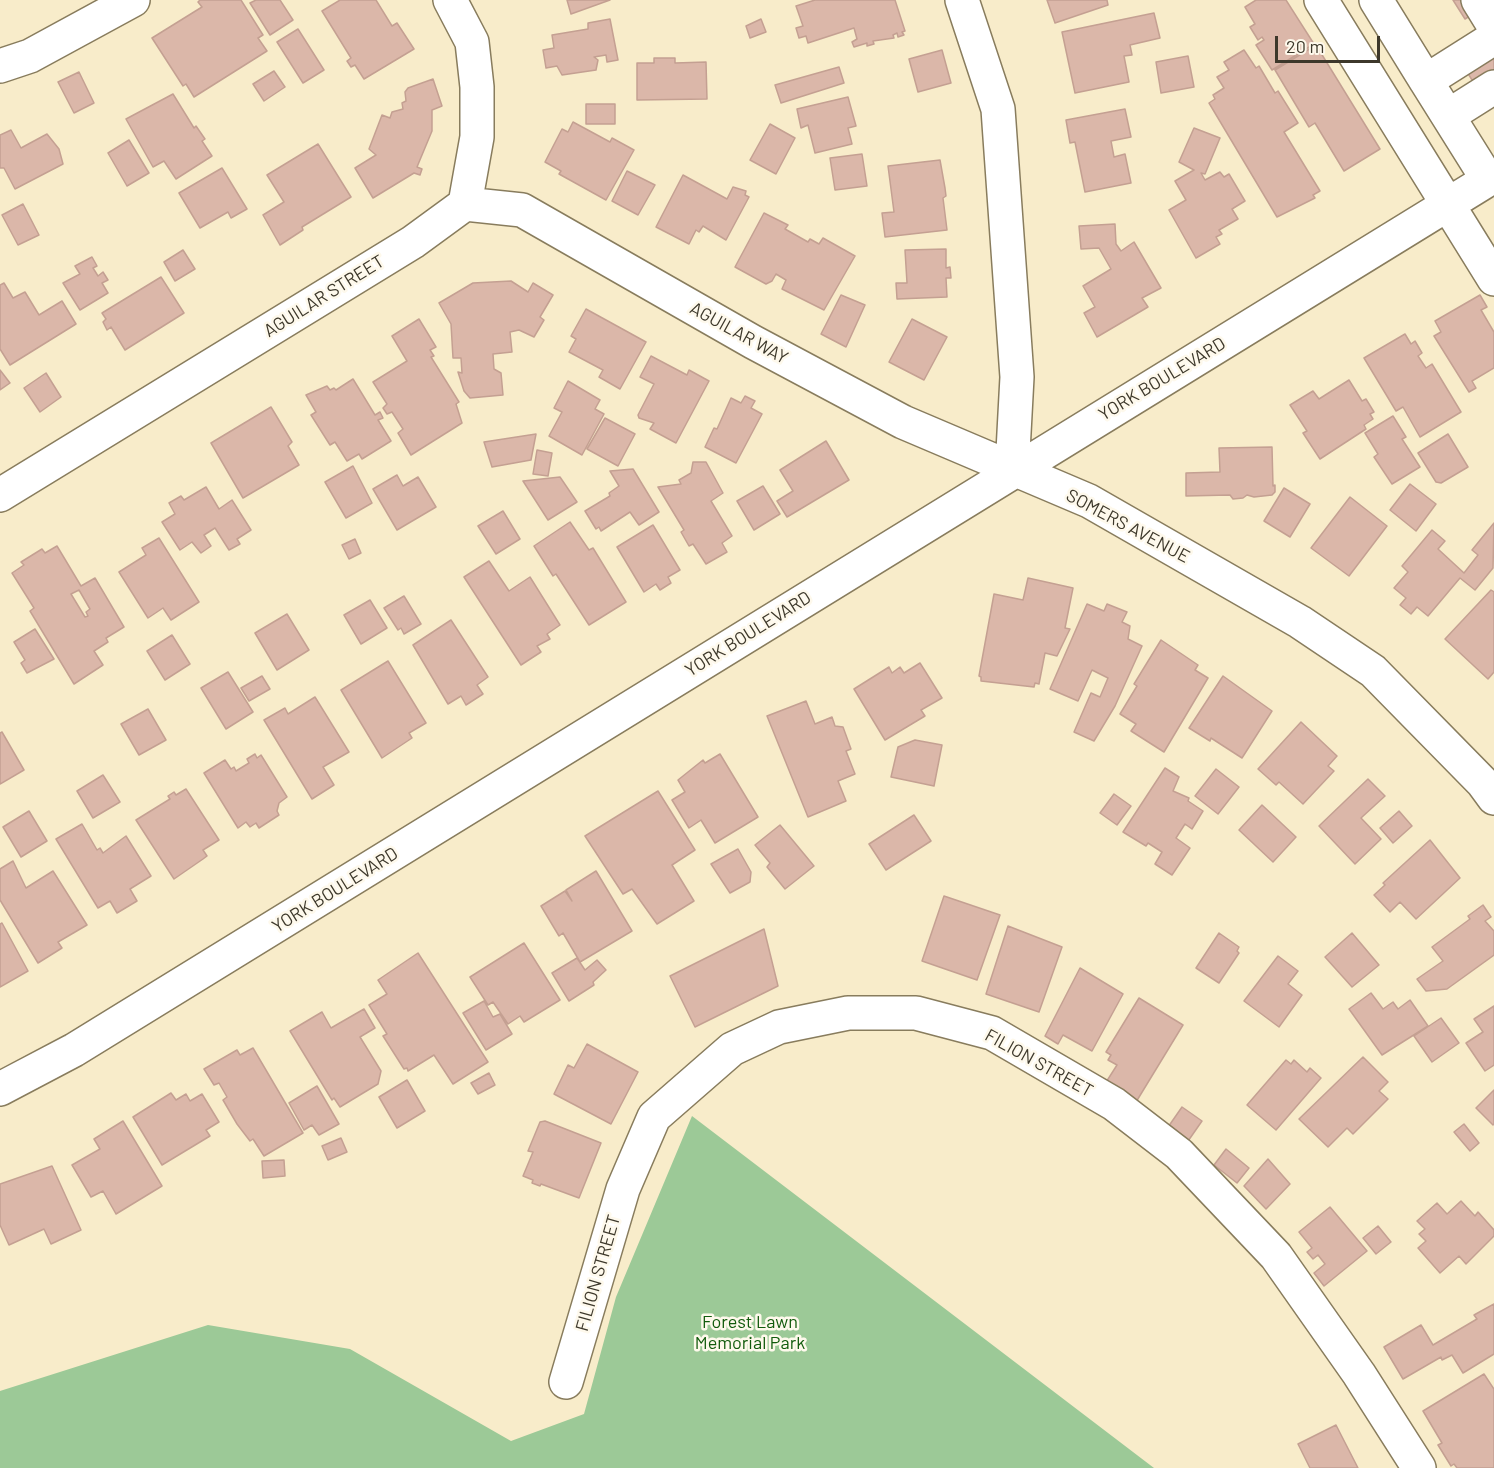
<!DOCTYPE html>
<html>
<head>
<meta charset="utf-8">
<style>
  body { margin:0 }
  #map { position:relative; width:1494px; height:1468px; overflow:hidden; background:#f8ecca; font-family:Barlow,sans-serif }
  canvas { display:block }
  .scale { position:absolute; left:1275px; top:36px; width:105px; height:27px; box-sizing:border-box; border:3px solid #3d382b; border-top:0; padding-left:8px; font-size:18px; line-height:21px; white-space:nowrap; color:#3d382b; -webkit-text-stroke:4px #fef9ec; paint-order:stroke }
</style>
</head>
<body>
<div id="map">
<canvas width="1494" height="1468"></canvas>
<div class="scale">20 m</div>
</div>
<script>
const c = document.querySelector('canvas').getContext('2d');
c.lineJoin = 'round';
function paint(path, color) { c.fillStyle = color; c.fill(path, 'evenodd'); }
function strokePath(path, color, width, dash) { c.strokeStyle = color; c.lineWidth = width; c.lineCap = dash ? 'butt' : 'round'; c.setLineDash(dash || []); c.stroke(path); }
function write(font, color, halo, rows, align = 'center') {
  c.font = font + ' Barlow,sans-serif'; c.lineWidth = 5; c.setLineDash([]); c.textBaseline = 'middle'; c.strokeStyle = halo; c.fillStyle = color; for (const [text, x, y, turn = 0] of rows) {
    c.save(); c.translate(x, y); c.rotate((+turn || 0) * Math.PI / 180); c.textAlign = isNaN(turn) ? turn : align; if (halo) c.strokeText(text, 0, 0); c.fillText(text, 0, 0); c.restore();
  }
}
paint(new Path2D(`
  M692,1116L1154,1468H0V1391L208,1325L350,1349L511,1441L584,1414L616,1297Z`), '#9cc997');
const building = new Path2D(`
  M200,0H241L263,35L258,38L267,51L194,97L186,84L183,86L152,38L202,7L198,2Z
  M256,0H280L293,20L270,35L250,3Z
  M340,0H376L392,26L397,23L414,49L364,79L355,65L351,67L347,61L351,58L322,11Z
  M567,0H610L571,14Z
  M815,0H895L905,31L902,32L904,35L898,37L897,33L893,35L894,38L873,41L874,44L867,46V43L854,47L852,42L857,39L854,28L808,43L806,36L799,38L796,28L803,26L796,6Z
  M1047,0H1107L1108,5L1055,23Z
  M1256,0H1286L1314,44L1272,70L1256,45L1264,40L1262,37L1258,40L1250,27L1255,24L1245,7Z
  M1453,0H1494V1L1465,19Z
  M1154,13L1160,38L1130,45L1132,55L1124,56L1129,82L1075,93L1062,32Z
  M610,19L618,60L607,62L606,55L594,57L598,60L596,70L562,75L557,66L546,68L543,50L554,48L552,35L588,29V23Z
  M761,19L766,32L750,38L746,26Z
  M298,29L324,70L303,83L277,42Z
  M1316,45L1380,149L1344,171L1315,123L1309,127L1275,70Z
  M942,50L951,83L918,92L909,59Z
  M1244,50L1256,68L1259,66L1275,93L1278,91L1298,123L1284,132L1320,191L1313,195L1315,198L1277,217L1209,103L1215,99L1213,95L1224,88L1217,77L1229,70L1224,62Z
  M1494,50V95L1485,101L1464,67Z
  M1188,56L1194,87L1161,93L1156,62Z
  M654,58H675V63L706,62L707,99L637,100V63H654Z
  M839,67L844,83L781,103L775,85Z
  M274,71L285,87L264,101L253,84Z
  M79,72L94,103L74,113L58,82Z
  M433,79L442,106L432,110V131L417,167L422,169L420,175L414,173L373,198L355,168L376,155L369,149L382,115L390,118L392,112L403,109L402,103L406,101L405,92L408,88Z
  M173,94L194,128L196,126L205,139L202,141L212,156L176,179L164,161L153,167L126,119Z
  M848,97L856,126L848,128L852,144L815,153L808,125L801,128L797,109Z
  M586,104H615V124H586Z
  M1125,109L1131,137L1111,141L1114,157L1125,154L1131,183L1085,192L1075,142L1070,143L1066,120Z
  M573,122L610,142L612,138L634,150L606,200L559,174L561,171L545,162L562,129L568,132Z
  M770,124L795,138L776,174L750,160Z
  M1194,128L1220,138L1205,174L1201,173L1205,180L1220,172L1224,177L1229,174L1245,201L1232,209L1238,219L1219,230L1222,234L1216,237L1220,244L1196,258L1169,210L1186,200L1175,181L1194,170L1179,162Z
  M11,130L21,148L47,134L59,149L63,164L15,189L4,168H0V135Z
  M129,140L149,173L127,186L108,153Z
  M318,144L351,197L302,227L303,230L280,245L263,215L284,202L267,175Z
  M862,154L867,186L835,190L830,158Z
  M940,160L945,188L946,196L943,198L947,230L885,237L882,213L894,212L888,166Z
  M222,168L247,209L231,218L228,212L200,228L179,193Z
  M627,171L655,185L638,215L612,201Z
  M683,175L727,199L733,187L746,191L745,195L749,197L726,240L703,226L699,232L696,230L689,244L656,227Z
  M23,204L39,235L18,245L2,215Z
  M764,213L788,225L785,229L808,242L810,239L819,244L823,238L855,256L824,310L782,289L786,280L776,274L772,281L766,284L735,267Z
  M1115,224L1116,244L1121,251L1134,242L1161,288L1142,298L1148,307L1097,337L1084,313L1095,307L1083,286L1111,269L1099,248L1081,249L1079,226Z
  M946,249V268L950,267L951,278H946L947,297L897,299L896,283H907L905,250Z
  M183,250L195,269L175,281L164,262Z
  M92,257L97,266L93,268L98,276L103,272L108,280L102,283L108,293L80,310L63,283L80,274L75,266Z
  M161,277L184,313L125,350L111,327L107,330L103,322L106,319L102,313Z
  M511,281L528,292L533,283L553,295L540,317L544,320L534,337L519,330L510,332L512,352L493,354L494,369L501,373L503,395L470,398L464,391L458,372L462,373L461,358H453L451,324L439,303L473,283Z
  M4,283L13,298L25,292L39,315L62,301L76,324L10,365L0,349V285Z
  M841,295L865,305L846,347L821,334Z
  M1480,295L1487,307L1481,310L1494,332V368L1472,381L1476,388L1469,392L1434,336L1441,332L1435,321Z
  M586,309L646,342L620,389L599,377L603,370L569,352L576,339L571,336Z
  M419,319L436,347L430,350L434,356L431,357L459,402L456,404L462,423L411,455L398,433L403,429L392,412L387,414L383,408L387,404L373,382L407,361L392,336Z
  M912,319L947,337L924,380L889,362Z
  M1405,334L1411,344L1415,341L1422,353L1418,356L1426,368L1432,364L1461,412L1420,437L1403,407L1396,411L1364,358Z
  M651,356L687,375L689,370L709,381L676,443L650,429L654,423L639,418L638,415L654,384L640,377Z
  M0,370L10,383L0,390Z
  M46,373L61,397L40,412L24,388Z
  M353,379L375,415L380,412L383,418L378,420L391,441L362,459L359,454L347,461L335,442L330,445L311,415L316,412L306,395L327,386L330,390L334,388L336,390Z
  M1349,380L1362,401L1366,399L1374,412L1370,414L1373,419L1364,425L1366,429L1320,459L1303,433L1307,431L1290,405L1313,391L1319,399Z
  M568,381L600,400L595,409L604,414L582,455L549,436L562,412L554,408Z
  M745,396L755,401L751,408L762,414L736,463L705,447L714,428L717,429L731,398L741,403Z
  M271,407L292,442L288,446L299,465L243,498L211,443Z
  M1393,416L1406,437L1402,439L1420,467L1392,484L1374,457L1378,454L1365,433Z
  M605,418L635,434L618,466L587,449Z
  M536,434L531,460L492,467L484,442Z
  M1448,434L1468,467L1441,483L1436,482L1418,453Z
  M826,441L849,480L787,517L777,501L793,491L780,470Z
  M1272,447L1273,486L1275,485V492L1272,495L1254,497L1247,495L1243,498L1233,499L1230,495L1186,496V473L1220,472L1219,448Z
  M537,450L552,453L548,476L533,474Z
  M693,462H706L723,493L711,501L732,536L722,543L727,552L706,564L693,544L689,546L681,532L684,530L658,487L681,484L679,480L691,473Z
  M353,466L372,503L346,518L325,482Z
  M633,469L659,512L639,525L630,512L601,531L599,527L596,529L585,511L610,496L609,493L619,486L610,471Z
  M397,475L403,486L418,477L436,507L397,530L373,489Z
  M560,477L577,502L548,520L523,481Z
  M1410,484L1436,504L1416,531L1390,510Z
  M763,486L780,514L754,530L737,501Z
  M206,487L219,509L232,500L251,530L237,539L240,544L229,550L215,528L204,535L211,546L201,553L192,542L180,550L162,522L175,514L169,503L181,496L184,500Z
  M1284,488L1310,504L1290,537L1264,521Z
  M1350,497L1387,526L1349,576L1311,548Z
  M503,511L520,539L496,554L478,526Z
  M570,522L589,550L593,548L626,602L589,625L556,574L553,576L534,546Z
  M1494,523L1493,568L1475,590L1460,578L1428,616L1417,607L1411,614L1400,605L1406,598L1394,588L1408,572L1402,566L1432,530L1445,541L1438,549L1464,573L1478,555L1472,550Z
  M653,525L680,570L668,577L671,583L660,590L656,584L644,592L617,547Z
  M159,538L199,602L171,620L163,608L148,618L119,572L146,555L142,548Z
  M355,539L361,553L349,559L342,545Z
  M57,546L81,586L95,578L124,627L106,638L108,642L94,651L103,665L74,684L30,611L34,608L12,573L24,565L21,562L42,549L45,553ZM79,590L90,609L86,612L88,616L85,617L71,594Z
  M489,561L509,591L530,577L560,625L547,634L550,639L537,646L541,652L521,665L464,577Z
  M1028,578L1073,588L1065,628L1070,629L1057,656L1045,653L1039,684L1035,683L1034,687L981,681V677L979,676L994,594L1023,600Z
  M1491,590L1494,592V672L1488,679L1445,639Z
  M404,596L421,624L404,634L401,628L398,630L384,608Z
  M370,600L387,628L361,644L344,615Z
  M1087,604L1104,611L1107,604L1127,612L1122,622L1130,626L1128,639L1142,646L1115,706L1094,741L1074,732L1091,693L1100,697L1108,678L1092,670L1078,701L1050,689Z
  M287,614L309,650L277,670L255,633Z
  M451,620L488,677L477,685L483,694L466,705L461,696L448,704L413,645Z
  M35,629L54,659L27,673L21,663L25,660L14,642Z
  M172,635L190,664L165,680L147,651Z
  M1161,640L1198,665L1195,670L1208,678L1164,752L1131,731L1136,724L1120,714L1137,686L1134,684Z
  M388,661L426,723L409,733L412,738L382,758L341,690Z
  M920,663L942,698L921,710L925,716L885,740L854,689L889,667L892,673L900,667L904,673Z
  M228,672L253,712L226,729L201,688Z
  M262,676L270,689L249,701L241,688Z
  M1223,676L1272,711L1242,758L1211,738L1210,741L1189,728Z
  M315,697L349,752L323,767L334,785L312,799L264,720L285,708L288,714Z
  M806,701L815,724L832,717L835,726L843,727L851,749L846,751L855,774L838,781L846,801L808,817L767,716Z
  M148,709L166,740L139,755L121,724Z
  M1301,722L1337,756L1328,766L1334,771L1303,804L1279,782L1276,785L1258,769Z
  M2,732L24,770L0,784V733Z
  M915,740L942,745L934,786L891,777L898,747Z
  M255,754L257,758L261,755L287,797L279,803L277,811L279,815L259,828L256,823L250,827L246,822L238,828L204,773L225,760L231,769L234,767L236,771L249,763L247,759Z
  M720,754L758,817L715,843L701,820L689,828L672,800L685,792L678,780L703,760L705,763Z
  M1165,768L1179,777L1173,791L1189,798L1188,801L1203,811L1192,829L1185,824L1176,838L1190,848L1172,875L1155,864L1162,852L1148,843L1146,846L1123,832Z
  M1216,769L1239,787L1218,814L1195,796Z
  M103,775L120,802L93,818L77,791Z
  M1368,779L1385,796L1361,818L1381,839L1355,864L1319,826Z
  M186,789L219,840L203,850L207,856L203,859L174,879L136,820L170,799L168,796L174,792L176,795Z
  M658,791L695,850L672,865L694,901L657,924L632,889L623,894L585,836Z
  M1114,794L1131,806L1117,825L1100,813Z
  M1262,805L1296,837L1273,862L1239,830Z
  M29,811L47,841L21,857L3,827Z
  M1399,811L1412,826L1393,843L1380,828Z
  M914,815L931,841L886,870L869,844Z
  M82,824L97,850L100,848L103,853L126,836L151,876L130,889L137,901L117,913L110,901L98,908L56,839Z
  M780,825L814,866L785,889L767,867L770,863L755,845Z
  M1430,840L1460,878L1416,919L1400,902L1390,912L1374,895L1385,885L1383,883Z
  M738,849L751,872L750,882L730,893L711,864Z
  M13,861L26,888L53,871L87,925L58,942L62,948L38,963L0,900V869Z
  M596,871L632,931L580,962L563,933L559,936L541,906L565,891L572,901L566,890Z
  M944,896L1000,915L977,980L922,961Z
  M1483,905L1491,917L1485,921L1494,931V955L1447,989L1426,991L1417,979L1443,961L1432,947L1470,919L1468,916Z
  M2,923L28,971L0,987V924Z
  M1008,926L1062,947L1039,1012L986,994Z
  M764,929L778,986L695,1027L670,976Z
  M1219,933L1239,947L1237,951L1239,953L1219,983L1196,968Z
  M1352,933L1379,965L1352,987L1325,957Z
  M524,943L560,1000L524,1022L520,1016L508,1024L493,1002L488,1005L470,977Z
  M418,953L488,1062L453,1084L434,1055L408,1071L407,1068L404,1069L383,1036L387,1034L369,1005L387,994L378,980Z
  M1278,956L1298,971L1288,984L1302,995L1279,1027L1244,1001Z
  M577,958L585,970L597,960L606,970L593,982L594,985L569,1001L552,973Z
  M1080,968L1123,994L1092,1051L1063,1035L1058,1044L1045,1036Z
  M1371,993L1383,1009L1393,1002L1398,1009L1410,1000L1428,1026L1382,1055L1349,1009Z
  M1139,998L1183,1025L1133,1107L1103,1087L1117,1065L1108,1060L1111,1055L1106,1052Z
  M484,1001L493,1017L500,1014L512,1034L486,1050L463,1013Z
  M1494,1006V1065L1485,1071L1466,1043L1483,1032L1474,1019Z
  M364,1009L375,1028L360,1037L381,1071L378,1084L340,1107L334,1098L332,1100L290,1031L322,1012L331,1028Z
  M1441,1018L1459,1043L1432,1062L1414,1036Z
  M587,1044L638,1072L611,1124L554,1094L568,1065L574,1068Z
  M253,1048L303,1133L264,1156L253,1139L250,1141L237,1124L223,1100L227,1097L219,1083L214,1085L204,1069L237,1050L240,1055Z
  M1363,1057L1388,1082L1379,1091L1388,1099L1353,1134L1347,1128L1328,1147L1299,1119Z
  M1286,1060L1291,1064L1294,1060L1307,1072L1310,1068L1321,1078L1276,1130L1247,1105Z
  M489,1073L495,1085L478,1094L471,1083Z
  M407,1080L425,1111L397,1128L379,1097Z
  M317,1086L339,1124L319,1135L312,1125L304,1130L289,1103Z
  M1494,1090V1124L1493,1125L1476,1108Z
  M171,1093L176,1100L186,1094L190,1101L202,1094L219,1122L206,1130L210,1136L162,1165L133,1117Z
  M1182,1107L1202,1121L1186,1144L1166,1130Z
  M123,1121L162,1186L116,1214L103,1191L91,1197L72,1165L100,1149L94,1139Z
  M545,1121L601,1143L579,1198L541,1184L540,1186L532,1183L533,1180L523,1176L533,1152L528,1151L540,1122Z
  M1464,1124L1479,1143L1470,1151L1454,1132Z
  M341,1138L347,1152L328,1160L322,1146Z
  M1226,1149L1249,1168L1237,1183L1214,1165Z
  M1268,1159L1290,1184L1266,1209L1244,1186Z
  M284,1160L285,1176L263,1178L262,1161Z
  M52,1166L81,1230L51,1244L44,1229L9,1245L0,1225V1184Z
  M1461,1201L1475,1216L1478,1212L1494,1230V1236L1466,1264L1459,1256L1440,1273L1418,1248L1426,1241L1419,1234L1425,1229L1417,1221L1437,1203L1447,1214Z
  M1330,1207L1367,1251L1324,1286L1314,1273L1325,1264L1318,1255L1313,1259L1307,1252L1312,1248L1299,1232Z
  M1378,1226L1391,1242L1376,1254L1363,1238Z
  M1494,1304V1354L1463,1373L1452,1355L1442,1360L1441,1357L1403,1379L1384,1347L1421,1325L1433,1345L1477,1319L1474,1315Z
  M1484,1374L1494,1389V1468H1457L1454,1464L1451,1466L1438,1445L1442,1443L1423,1411Z
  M1336,1425L1358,1468H1310L1298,1444Z`);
paint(building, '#dbb7a9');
strokePath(building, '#c4a092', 1.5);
const minor = new Path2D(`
  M962,0L998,109L1017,377L1012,470
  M1321,0L1494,279
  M1376,0L1426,81L1494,38
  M1478,0L1494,26
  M0,66L30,56L133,0
  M1426,81L1488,180
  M1448,116L1494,87
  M465,204L522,210L753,342L903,422L1089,501L1300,622L1373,671L1483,783L1494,798
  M0,495L413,242L465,204L477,137V87L472,42L450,0
  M0,1089L74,1050L1494,176
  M566,1382L623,1189L654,1117L732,1049L779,1027L848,1013H916L992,1033L1114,1104L1179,1154L1276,1256L1359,1374L1419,1468`);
strokePath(minor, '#887c5d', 36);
strokePath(minor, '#fff', 33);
write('18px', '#3d382b', '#fef9ec', [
  ["AGUILAR STREET",324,296,-32],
  ["AGUILAR WAY",739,333,29],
  ["YORK BOULEVARD",1162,379,-31],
  ["SOMERS AVENUE",1128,526,28],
  ["YORK BOULEVARD",748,634,-32],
  ["YORK BOULEVARD",335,890,-32],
  ["FILION STREET",1039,1063,29],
  ["FILION STREET",598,1273,-74]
]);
write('18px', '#115b0c', '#fef9ec', [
  ["Forest Lawn",750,1322],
  ["Memorial Park",750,1343]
]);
</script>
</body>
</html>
